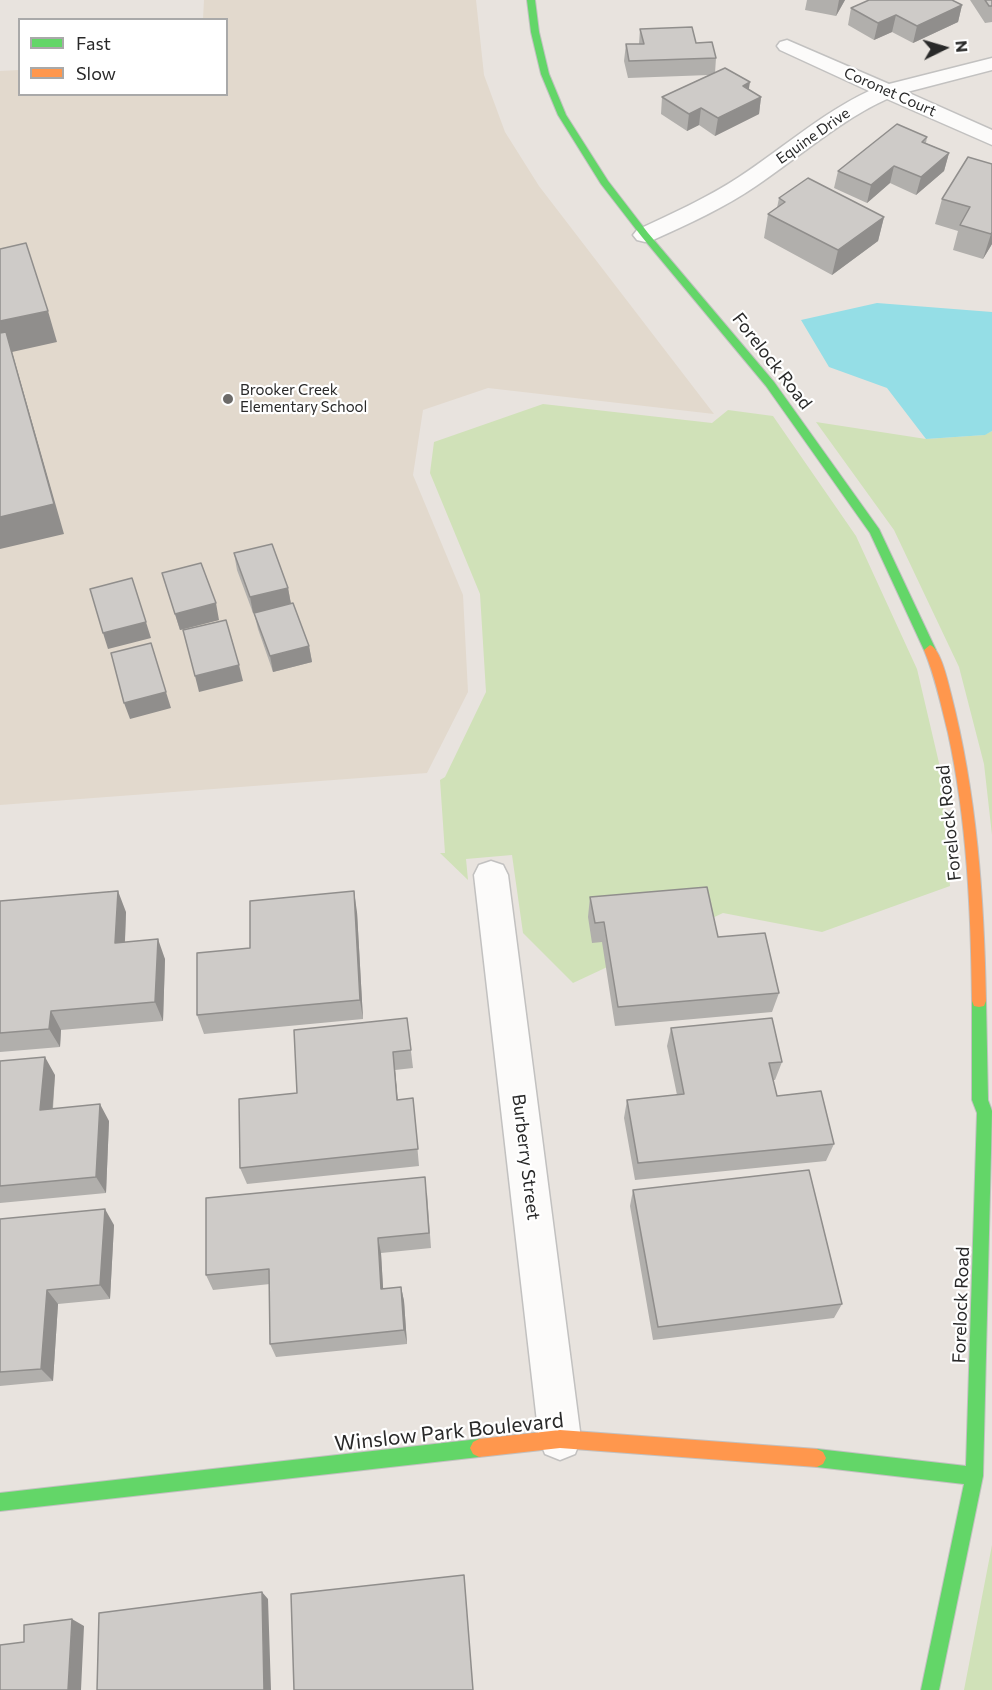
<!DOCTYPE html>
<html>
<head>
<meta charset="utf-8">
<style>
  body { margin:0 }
  #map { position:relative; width:992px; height:1690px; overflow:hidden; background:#e8e3de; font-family:Commissioner,sans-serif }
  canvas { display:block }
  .legend { position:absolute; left:18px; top:18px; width:210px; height:78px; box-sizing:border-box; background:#fff; border:2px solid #a9a9a9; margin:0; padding:8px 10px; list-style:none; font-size:18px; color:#292929 }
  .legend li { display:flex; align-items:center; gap:12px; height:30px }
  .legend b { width:30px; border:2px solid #a9a9a9 }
  .north { position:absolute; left:914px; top:18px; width:60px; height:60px; -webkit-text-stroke:4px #fff; paint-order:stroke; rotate:85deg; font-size:16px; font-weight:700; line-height:24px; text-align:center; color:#292929 }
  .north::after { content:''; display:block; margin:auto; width:21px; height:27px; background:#292929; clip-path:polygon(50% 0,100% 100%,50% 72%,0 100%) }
</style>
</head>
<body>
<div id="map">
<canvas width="992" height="1690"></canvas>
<ul class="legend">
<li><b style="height:8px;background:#63d668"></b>Fast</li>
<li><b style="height:8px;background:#ff974d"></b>Slow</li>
</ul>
<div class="north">N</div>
</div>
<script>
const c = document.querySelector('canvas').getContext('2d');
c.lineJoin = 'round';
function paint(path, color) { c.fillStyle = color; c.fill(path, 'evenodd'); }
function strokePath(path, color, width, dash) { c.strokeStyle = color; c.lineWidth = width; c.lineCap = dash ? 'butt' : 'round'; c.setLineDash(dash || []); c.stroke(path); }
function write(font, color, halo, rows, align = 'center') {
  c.font = font + ' Commissioner,sans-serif'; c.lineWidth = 4.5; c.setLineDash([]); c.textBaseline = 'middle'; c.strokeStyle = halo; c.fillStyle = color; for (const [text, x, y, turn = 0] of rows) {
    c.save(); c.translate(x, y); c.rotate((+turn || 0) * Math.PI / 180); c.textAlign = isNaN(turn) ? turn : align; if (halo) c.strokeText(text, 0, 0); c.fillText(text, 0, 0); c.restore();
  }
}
paint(new Path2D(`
  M204,0H476L484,75L505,132L539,186L714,414L488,388L423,410L413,475L463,595L468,692L427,773L0,805V71L19,70L20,94H226V20L203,19Z`), '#e2d9cd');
paint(new Path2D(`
  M543,404L712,423L728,410L773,416L856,536L917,669L939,763L950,886L822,932L723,913L573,983L523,933L512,855L466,859L468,880L440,853H445L440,780L445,777L486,692L480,594L430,473L434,442Z
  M816,422L926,439L984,435L992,431V835L984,764L959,667L894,530Z
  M992,1545V1690H964Z`), '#d0e1b8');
paint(new Path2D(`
  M877,303L992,312V431L985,435L926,439L887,388L829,367L801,320Z`), '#95dee6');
const street = new Path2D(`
  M787,40L889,84L992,58V70L907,92L992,130V145L887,99C839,121 799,157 756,186C724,208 688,224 653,240L645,242L637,240L633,235L637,230C671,214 707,198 739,177C782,149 822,113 869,91L780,50L777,46L780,42Z
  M491,861L503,865L508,875L581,1439L575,1454L560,1460L545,1454L539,1439L474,875L479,865Z`);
const fast = new Path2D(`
  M527,0H535L539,32L549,74L566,115L608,181L648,233L774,382L879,529L936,650L934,653L930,655L924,650L870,533L766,386L642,237L601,184L558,115L541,74L531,32Z
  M979,995L984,996L986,1001L988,1100L992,1111L983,1476L939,1690H921L964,1484L817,1467L811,1464L808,1458L811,1452L817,1449L966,1466L977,1113L972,1100V1001L974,996Z
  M479,1439L485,1442L488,1448L485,1454L479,1457L0,1511V1493Z`);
const slow = new Path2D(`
  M930,645C941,649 948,683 951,694C977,795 984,897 986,1001L984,1006L979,1007L974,1006L972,1001C971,911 967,821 948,733C941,705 935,676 924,650Z
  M560,1430L817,1449L823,1452L826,1458L823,1464L817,1467L560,1448L479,1457L473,1454L470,1448L473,1442L479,1439Z`);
strokePath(street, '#c2c1c0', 3);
strokePath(fast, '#c2c1c0', 2);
strokePath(slow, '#c2c1c0', 2);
paint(street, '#fcfbfa');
paint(fast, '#63d668');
paint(slow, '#ff974d');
paint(new Path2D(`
  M807,0H845L836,16L805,10Z
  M970,0H992V22L985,23Z
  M962,5L958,22L913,43L892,32L874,40L848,25L851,8Z
  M640,29L696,43L716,58L715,73L749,90L761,97L759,114L715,136L699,125L687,131L661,114L662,97L709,75L628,78L624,61L626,44H639Z
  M927,137L926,143L949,153L944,171L916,195L890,183L867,203L834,188L838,171Z
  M992,164V244L983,259L953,250L958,231L935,224L942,199Z
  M779,198L884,217L878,241L832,275L764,238L768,214L777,208Z
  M234,553L288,588L291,604L309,646L312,662L273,672L258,629L254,613H253L237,570Z
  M162,573L219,620L180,630Z
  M590,897L718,937L779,993L772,1012L615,1026L602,942L592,943L588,917Z
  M0,901L126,912L125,942L165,959L163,1021L61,1030L60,1047L0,1052Z
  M357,912L363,1019L204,1034L197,1015L250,948Z
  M407,1018L413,1068L395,1070L398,1100L413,1098L419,1166L247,1184L240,1168L297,1093Z
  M671,1028L782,1062L775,1080H773L777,1096L834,1144L826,1161L635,1180L624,1118L627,1100L677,1095L667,1046Z
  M0,1061L55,1075L53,1109L109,1121L106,1193L0,1203Z
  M633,1190L842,1304L834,1318L653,1340L630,1206Z
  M427,1193L431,1248L381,1253L383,1289L401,1287L404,1301L407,1344L276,1357L270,1344V1284L213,1290L206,1275Z
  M0,1219L114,1225L110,1299L58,1304L53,1381L0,1386Z`), '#b1afac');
paint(new Path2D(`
  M839,0H845L836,16Z
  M962,5L958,22L913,43L917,26Z
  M896,15L892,32L874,40L878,23Z
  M750,82L747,100L743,86Z
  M761,97L759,114L715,136L718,118Z
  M701,108L699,125L687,131L689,114Z
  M949,153L944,171L916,195L921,177Z
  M894,166L890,183L867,203L871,185Z
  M884,217L878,241L832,275L838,250Z
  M992,232V244L983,259L991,234Z
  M48,311L57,342L12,352L64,534L0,549V321Z
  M288,588L291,604L253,613L250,597Z
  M216,603L219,620L180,630L175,614Z
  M146,622L151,638L108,649L103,633Z
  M309,646L312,662L273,672L270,656Z
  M239,665L243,681L199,692L195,676Z
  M166,692L171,708L130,719L124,703Z
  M118,891L126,912L124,963L115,943Z
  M354,891L357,912L363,1019L360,1000Z
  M158,939L165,959L163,1021L155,1002Z
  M51,1011L61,1030L60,1047L49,1029Z
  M393,1052L395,1070L399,1118L397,1100Z
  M45,1057L55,1075L51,1127L40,1110Z
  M100,1104L109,1121L106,1193L96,1177Z
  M105,1209L114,1225L110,1299L100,1285Z
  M378,1238L381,1253L384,1303L381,1289Z
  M401,1287L404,1301L407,1344L404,1330Z
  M47,1290L58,1304L53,1381L41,1369Z
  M262,1592L268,1599L271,1690H264Z
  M72,1619L84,1626L81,1690H68Z`), '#908e8c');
const building = new Path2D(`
  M869,0H952L962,5L917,26L896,15L878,23L851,8Z
  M985,0H992V6H989Z
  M692,27L696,43L712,42L716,58L629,61L626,44H644L640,29Z
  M725,68L750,82L743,86L761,97L718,118L701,108L689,114L662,97Z
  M897,124L927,137L922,142L949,153L921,177L894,166L871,185L838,171Z
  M968,157L992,164V232L991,234L960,225L970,207L942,199Z
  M808,178L884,217L838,250L768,214L785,202L779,198Z
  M26,243L48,311L0,321V249Z
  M6,332L54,504L0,517V333Z
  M272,544L288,588L250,597L234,553Z
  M201,563L216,603L175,614L162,573Z
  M132,578L146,622L103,633L90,589Z
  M293,603L309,646L270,656L254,613Z
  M226,620L239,665L195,676L183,630Z
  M151,643L166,692L124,703L111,653Z
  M707,887L718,937L765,933L779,993L618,1007L604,922L595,923L590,897Z
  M118,891L115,943L158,939L155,1002L51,1011L49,1029L0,1033V901Z
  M354,891L360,1000L197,1015V953L250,948V901Z
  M407,1018L411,1050L393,1052L397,1100L413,1098L418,1149L240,1168L239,1099L297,1093L294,1030Z
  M772,1018L782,1062L769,1063L777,1096L821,1091L834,1144L638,1163L627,1100L684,1094L671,1028Z
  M45,1057L40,1110L100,1104L96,1177L0,1186V1061Z
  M809,1170L842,1304L658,1327L633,1190Z
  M425,1177L429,1233L378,1238L381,1289L401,1287L404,1330L270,1344L269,1269L206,1275V1198Z
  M105,1209L100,1285L47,1290L41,1369L0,1372V1219Z
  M464,1575L473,1690H294L291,1594Z
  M262,1592L264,1690H97L99,1613Z
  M72,1619L68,1690H0V1645L24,1642V1625Z`);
paint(building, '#cecbc8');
strokePath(building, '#908e8c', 1.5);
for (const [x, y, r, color] of [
  [228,399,6,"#6c6a68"]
]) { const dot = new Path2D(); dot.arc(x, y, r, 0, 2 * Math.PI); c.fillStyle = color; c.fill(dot); strokePath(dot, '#fff', 2); }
write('15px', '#292929', '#fff', [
  ["Coronet Court",890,92,24],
  ["Equine Drive",813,136,-35]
]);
write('15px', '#292929', '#fff', [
  ["Brooker Creek",240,390],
  ["Elementary School",240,407]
], 'left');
write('18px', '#292929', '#fff', [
  ["Forelock Road",772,361,52],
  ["Forelock Road",949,823,-96],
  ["Burberry Street",526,1157,83],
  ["Forelock Road",961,1305,-88]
]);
write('21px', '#292929', '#fff', [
  ["Winslow Park Boulevard",449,1432,-6]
]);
</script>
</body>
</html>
